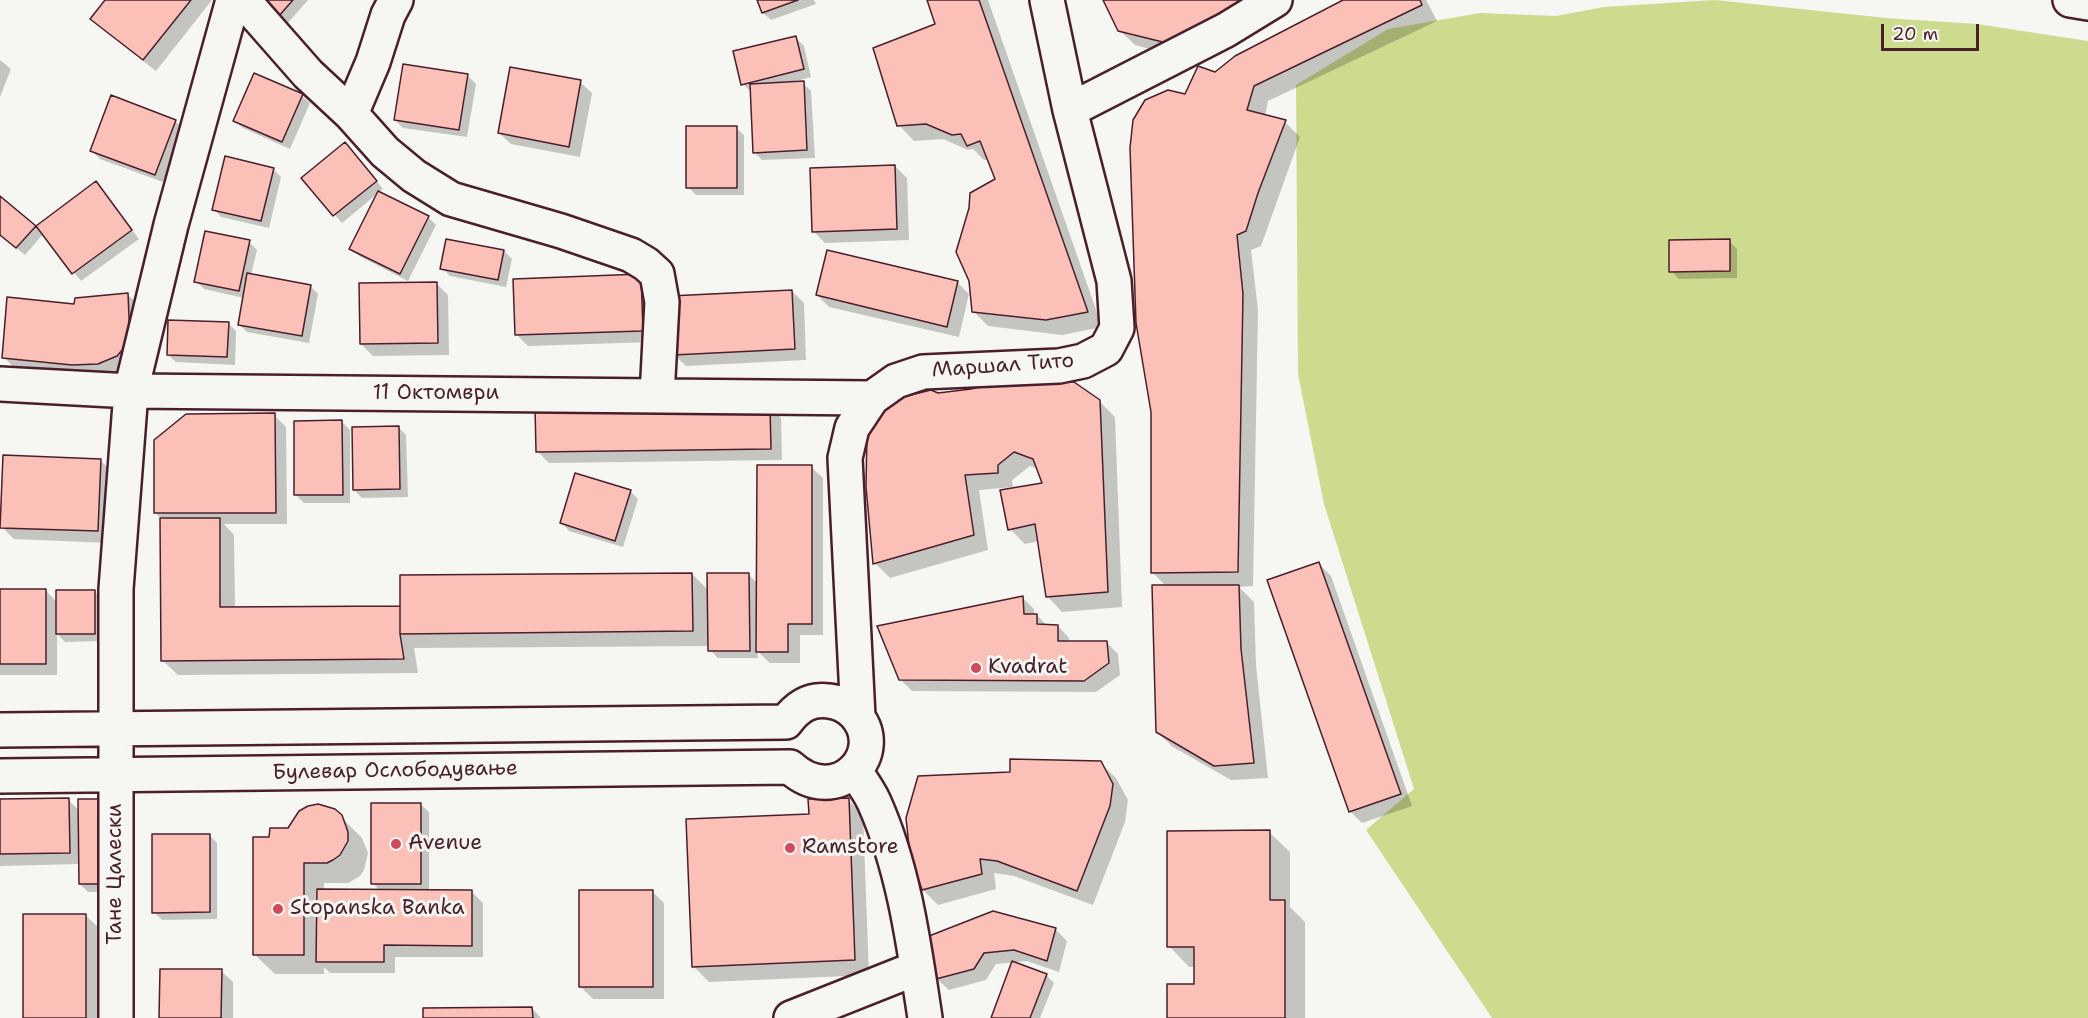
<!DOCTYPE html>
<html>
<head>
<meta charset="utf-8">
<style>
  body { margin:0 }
  #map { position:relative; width:2088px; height:1018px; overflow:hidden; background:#f6f6f2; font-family:"Shantell Sans",sans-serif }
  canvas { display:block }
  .scale { position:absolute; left:1881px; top:24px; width:98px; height:27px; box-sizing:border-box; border:3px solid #4a1f2b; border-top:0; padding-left:8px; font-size:18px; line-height:21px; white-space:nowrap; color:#4a1f2b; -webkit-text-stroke:4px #f6f6f2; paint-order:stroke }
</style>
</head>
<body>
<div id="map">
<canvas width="2088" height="1018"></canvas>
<div class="scale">20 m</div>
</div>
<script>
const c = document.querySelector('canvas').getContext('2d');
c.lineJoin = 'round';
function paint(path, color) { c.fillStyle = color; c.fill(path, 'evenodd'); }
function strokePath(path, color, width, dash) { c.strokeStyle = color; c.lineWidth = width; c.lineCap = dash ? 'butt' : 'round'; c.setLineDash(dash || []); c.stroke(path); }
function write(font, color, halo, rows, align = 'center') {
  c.font = font + ' "Shantell Sans",sans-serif'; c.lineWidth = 6; c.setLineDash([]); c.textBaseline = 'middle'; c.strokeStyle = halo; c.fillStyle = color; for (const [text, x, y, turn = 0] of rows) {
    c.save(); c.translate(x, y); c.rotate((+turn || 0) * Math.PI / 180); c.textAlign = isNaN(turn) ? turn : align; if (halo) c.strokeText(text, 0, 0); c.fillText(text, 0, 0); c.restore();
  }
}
paint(new Path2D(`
  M1715,0L1886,18L1977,24L2088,41V1018H1492L1366,830L1414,789L1324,504L1298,374L1296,85L1388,29L1480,13L1556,16L1604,7Z`), '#cddb8f');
paint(new Path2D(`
  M107,0H212L156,71L104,30L92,19Z
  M260,0H308L287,24Z
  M758,0H814L816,4L771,20L763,13Z
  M929,0H988L1102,327L1062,335L988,326L973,311L997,180L989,159L984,160L973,149L968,150L943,139L914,141L899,125L937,25Z
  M1105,0H1295L1194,61L1135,45L1119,30Z
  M1347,0H1426L1437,21L1268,101L1265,116L1285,122L1300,137L1261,246L1251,250L1258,310L1253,586L1239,587L1254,602L1256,665L1268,778L1231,780L1173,747L1157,732L1166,586L1153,573L1186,95L1215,74Z
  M796,38L804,46L811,77L792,82L803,83L811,91L815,158L762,160L754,152L751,92L743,84Z
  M0,60L11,69L0,97Z
  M468,76L476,84L467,137L403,128L395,120Z
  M580,82L592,93L580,157L511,144L499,133Z
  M302,96L310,103L290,149L243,128L235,120Z
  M175,121L183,129L163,182L100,159L92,151Z
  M736,128L744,135V195H696L688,187Z
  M352,151L383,189L342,223L303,178Z
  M895,166L907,178L909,240L825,243L813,231Z
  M273,169L281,177L269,228L221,217L214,209Z
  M96,183L139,239L81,281L43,234L25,255L0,235V198L36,228Z
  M428,217L436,225L408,281L359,256L351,249Z
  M1729,241L1737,249V278L1679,279L1671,271Z
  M249,242L257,250L251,275L310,286L318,294L309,343L247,332L239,324L244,298L204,289L196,281Z
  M504,251L512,259L506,287L450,276L442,268Z
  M641,276L655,342L528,346L516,334Z
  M957,282L969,294L959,337L829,307L817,295Z
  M436,283L448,295L449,355L373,356L361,344Z
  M792,291L804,303L806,360L686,366L674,355Z
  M128,295L140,306L128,368L110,376L15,369L4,357L76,306Z
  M228,323L236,331L235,365L176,362L168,355Z
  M937,394L1099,401L1115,417L1122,607L1062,612L1047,596L1039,541L1025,544L1010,529L1044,484L1038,469L1030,466L1012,480L1013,487L979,490L988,550L890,578L875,563Z
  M770,406L781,418L782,460L549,463L537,451Z
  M274,415L286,427L287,524H224L234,535L235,609L401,607L692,574L709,591L748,574L758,584L811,467L823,478V635H800V663H770L757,651L758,658H718L710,650V646L414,648L418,673L178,675L162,660L161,519L155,512Z
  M342,422L350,430V503H304L296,495Z
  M398,427L406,435L408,497L362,498L354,490Z
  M100,460L112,472L109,543L14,539L2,527Z
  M630,491L638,499L623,547L569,531L562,523Z
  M1319,564L1331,576L1412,806L1362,823L1350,811Z
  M0,591H46L57,602L94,591L102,599V641L65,642L57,634V675H0Z
  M1022,597L1034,609V616L1037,615L1047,626H1058L1069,638V643L1106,642L1118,654L1120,675L1096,692L912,691L900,679Z
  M1100,763L1116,778L1128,800L1125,822L1093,905L1014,876L994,873L996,889L938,905L923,890L1012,774Z
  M68,800L80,811L121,892H88L80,884V864L0,866V801Z
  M848,800L863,815L869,975L709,982L693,966L810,815Z
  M421,805L429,812V891H471L483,903V957H395V973H330L324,967V974H275L254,954L271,839L289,829L341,817L362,838L368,853L364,870L360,876L348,883H324V890L380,891L373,883Z
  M1269,832L1290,852V907L1305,922V1018H1169L1195,986V967H1189L1169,946Z
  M209,835L217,843V919L162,920L154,912Z
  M652,891L664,903V999H593L581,987Z
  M85,915L101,930V1018H25Z
  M1055,929L1067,941L1059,972L1027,961L996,964L986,980L949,990L937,979L931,937Z
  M221,971L233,982V1018H161Z
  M1046,975L1054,983L1040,1018H992Z
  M532,1008L541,1018H425Z`), '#0003');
const building = new Path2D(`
  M105,0H191L143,60L90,19Z
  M259,0H293L278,17Z
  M757,0H798L762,13Z
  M927,0H979L1088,312L1046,320L972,312L969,281L956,252L969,208L970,193L995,179L980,141L967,146L961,134L952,135L926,124L897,126L873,48L935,24Z
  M1103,0H1255L1179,46L1118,31Z
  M1343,0H1420L1422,5L1254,86L1247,110L1286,120L1258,193L1246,231L1237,235L1243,294L1238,572L1151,573V412L1136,323L1130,148L1133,120L1145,100L1168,90L1185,94L1198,66L1215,72L1235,56Z
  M796,36L804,69L741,85L733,51Z
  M403,64L468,74L459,130L394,120Z
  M510,67L581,80L569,147L498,133Z
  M254,73L303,94L282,142L233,121Z
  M804,81L807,150L753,153L750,84Z
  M111,95L176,120L155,175L90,151Z
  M686,126H737V188H686Z
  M345,142L377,181L333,216L301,178Z
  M225,156L274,168L261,221L212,210Z
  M895,165L897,229L812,232L810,168Z
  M96,181L132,230L72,274L36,226Z
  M378,191L429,216L400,274L349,249Z
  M0,196L36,226L16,248L0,235Z
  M205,231L250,240L239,291L194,282Z
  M446,239L504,250L498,280L440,269Z
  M1730,239V271L1669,272V240Z
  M827,250L958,281L947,327L816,295Z
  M247,273L311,285L302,336L238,325Z
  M641,274L643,331L515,335L513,279Z
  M437,282L438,343L360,344L359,283Z
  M792,290L795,349L673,355L670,296Z
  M128,293L130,341L117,356L98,364L72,365L2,358L7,297L74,304L75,298Z
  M168,320L229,322L227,357L167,355Z
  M1015,379H1048L1074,382L1100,400L1108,592L1046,597L1035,524L1008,530L1000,490L1042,483L1033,459L1014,452L998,465V473L965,475L974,535L873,564L866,487L867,432L886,401L931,390L938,393L971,389Z
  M770,405L771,449L536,452L535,407Z
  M275,413L276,513H154V440L186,414Z
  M342,420L343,495H294V421Z
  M399,426L400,489L353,490L352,427Z
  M3,455L101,459L98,531L0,528Z
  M757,465H812V624H788V652H756Z
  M575,473L631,490L615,541L560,523Z
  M160,518H220V607L400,606V634L404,659L161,661Z
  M1319,562L1401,794L1349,812L1267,580Z
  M692,573L693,631L400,634V575Z
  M707,573H749L750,651H708Z
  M1152,585H1239L1241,649L1254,763L1214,766L1156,732Z
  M0,589H46V664H0Z
  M56,590H95V634H56Z
  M1023,596L1024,614H1037V624L1058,625V641H1107L1109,663L1084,681L899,680L877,626Z
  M1010,759L1101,761L1113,784L1110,806L1077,891L997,861L980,859L982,874L922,890L910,855L906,818L918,776L1010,772Z
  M69,798L70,853L0,854V799Z
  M849,798L855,960L692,967L686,819L809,814L808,799Z
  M78,799H113L114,884H79Z
  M371,803H421V884H371Z
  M318,804L335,809L342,815L348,832V841L340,855L333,860L327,863H304V955H253V837H269L270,828H288L299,811L308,806Z
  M1270,830V900H1285V1018H1167V984H1194V947H1167V831Z
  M152,834H210V912L152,913Z
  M317,889L472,890V946L384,945V962H316Z
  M579,890H653V987H579Z
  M993,911L1056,928L1047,961L1014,950L984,953L974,969L936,979L929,936Z
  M23,914H86V1018H23Z
  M1012,961L1047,974L1030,1018H991Z
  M160,969H222L221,1018H159Z
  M532,1007L533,1018H423V1008Z`);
paint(building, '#fbc0b8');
strokePath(building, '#4a1f2b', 1.5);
const street = new Path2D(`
  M243,0L308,74L351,114L385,152L414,176L451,199L561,231L631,255L646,264L657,274L662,302L657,396
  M2070,0L2088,3
  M1070,110L1226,30L1275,0
  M351,114L373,62L388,15L396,0
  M0,384L131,391L872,398
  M858,717L845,458L852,428L872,398L896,381L923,372L1059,366L1083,361L1106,349L1117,328L1114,281L1070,110L1047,0
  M0,730L786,722C797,707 810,698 829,701C839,702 847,706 854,713C891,752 837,810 790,767L0,776
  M854,770C861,780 869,791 874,802C904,869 914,945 925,1018
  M116,1018V589L131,391L171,225L233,0
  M791,1018L917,968`);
strokePath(street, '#4a1f2b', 38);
strokePath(street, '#f6f6f2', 33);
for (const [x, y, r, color] of [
  [976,668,6,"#d1495b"],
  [396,844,6,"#d1495b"],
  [790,848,6,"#d1495b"],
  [278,909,6,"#d1495b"]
]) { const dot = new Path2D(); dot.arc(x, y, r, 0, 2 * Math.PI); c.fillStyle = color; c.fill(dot); strokePath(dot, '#f6f6f2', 2); }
write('21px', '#4a1f2b', '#f6f6f2', [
  ["Маршал Тито",1003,366,-4],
  ["11 Октомври",436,394],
  ["Булевар Ослободување",395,771,-1],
  ["Тане Цалески",116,874,-90]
]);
write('21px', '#4a1f2b', '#f6f6f2', [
  ["Kvadrat",988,668],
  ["Avenue",408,844],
  ["Ramstore",802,848],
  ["Stopanska Banka",290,909]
], 'left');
</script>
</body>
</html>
